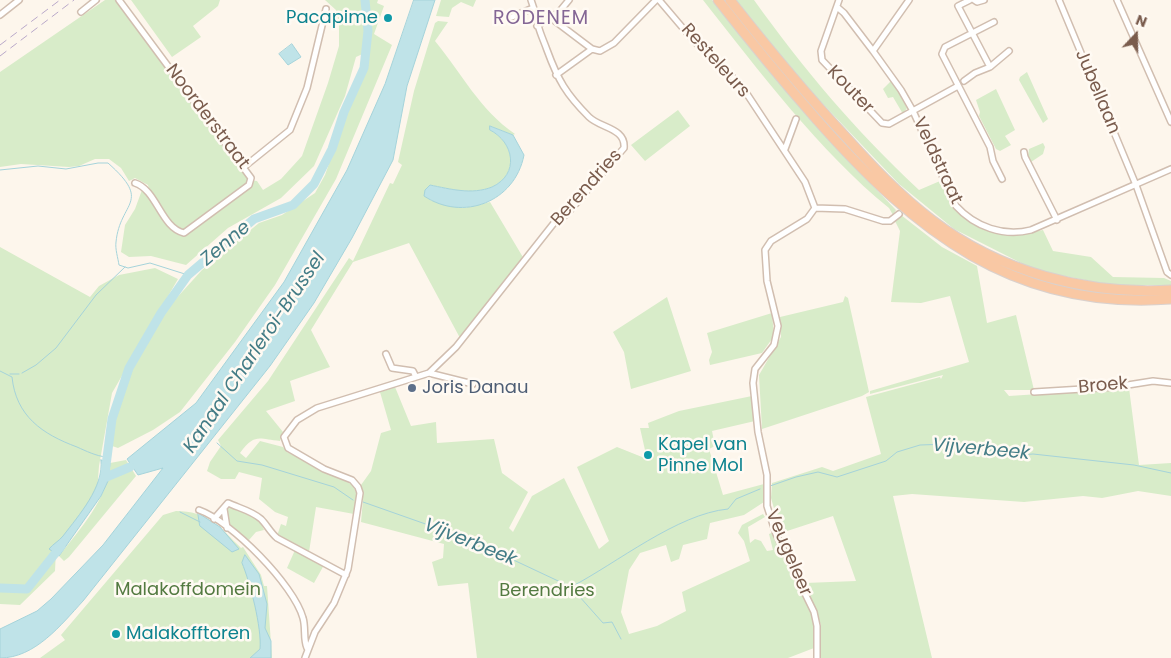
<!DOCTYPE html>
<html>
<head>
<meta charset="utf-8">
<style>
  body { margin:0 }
  #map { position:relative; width:1171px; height:658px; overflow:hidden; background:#fdf6ec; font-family:Poppins,sans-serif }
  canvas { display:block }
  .north { position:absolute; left:1111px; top:10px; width:50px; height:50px; -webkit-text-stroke:4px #fffaf3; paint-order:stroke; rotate:21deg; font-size:14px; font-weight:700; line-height:20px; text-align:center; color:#7a5c4d }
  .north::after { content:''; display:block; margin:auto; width:18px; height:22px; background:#7a5c4d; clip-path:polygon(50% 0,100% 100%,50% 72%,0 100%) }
</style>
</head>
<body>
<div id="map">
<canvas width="1171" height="658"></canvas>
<div class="north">N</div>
</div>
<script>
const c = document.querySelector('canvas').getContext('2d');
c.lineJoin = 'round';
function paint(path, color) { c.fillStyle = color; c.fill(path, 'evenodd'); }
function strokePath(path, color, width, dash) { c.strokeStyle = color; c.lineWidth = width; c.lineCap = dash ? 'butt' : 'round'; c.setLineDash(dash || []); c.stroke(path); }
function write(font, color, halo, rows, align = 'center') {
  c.font = font + ' Poppins,sans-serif'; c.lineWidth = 5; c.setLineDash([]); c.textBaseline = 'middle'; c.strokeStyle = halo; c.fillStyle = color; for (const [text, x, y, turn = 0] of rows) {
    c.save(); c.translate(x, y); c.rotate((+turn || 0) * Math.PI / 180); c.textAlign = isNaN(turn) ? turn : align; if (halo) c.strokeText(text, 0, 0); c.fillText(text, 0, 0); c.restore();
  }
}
paint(new Path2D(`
  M105,0H115L247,176L248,180L257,181L263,190L281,179L302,156L328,83L339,46V24L336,10L325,0H378L377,3L384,6L374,34L392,45L336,179L275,285L235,342L180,412L153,430L118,448L112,446L115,420L130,374L140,350L172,303L202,270L259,223L282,215L315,193L325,175L348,109L363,77L369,51L356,57L345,96L314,166L281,198L228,228L186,265L151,256L129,257L121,252L125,225L135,209L142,190L152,203L148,185L135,178L129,181L121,168L109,159H95L79,166L69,167L21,164L0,167V72Z
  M131,0H220L218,6L193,26L201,37L172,57Z
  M441,0H476L473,7L461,2L452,8L449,17L436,16Z
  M703,0H712L823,134L896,210L893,215L889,208C820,152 759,71 703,0Z
  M735,0H754C805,71 855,130 919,190L940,181C944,189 948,198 953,205C972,235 1013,238 1043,230L1053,251L1091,257L1113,277L1164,278L1171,281V285H1110L1050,273L1025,265L954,229L899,184L803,83Z
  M438,21L448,22L435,41C462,74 480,110 515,134L513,135L490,126V130C514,142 520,174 492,187C472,195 450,189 430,185V200L464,208L490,202L524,259L460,338L409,243L353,262L311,330L330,367L290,381L295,401L266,411L283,432L280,441C258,439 255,433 240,453L246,458L260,441L283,447L287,452L353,485L357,495L354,514L316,507L309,552L277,536L281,524L286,526L288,517L275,512L259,499L262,478L239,472L235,479H221L207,471L210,462L221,446L218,440L268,381L349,258L353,261L390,183L393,184L402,165L398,162L414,91L435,23Z
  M1027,72L1048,119L1043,123L1019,80L1020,77Z
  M892,80L907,108L903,114L893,97L888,98L883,89Z
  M996,89L1015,130L1005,136L1011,145L1000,151L996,149L979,116L980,112L976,100Z
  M678,110L690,126L645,161L631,145Z
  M1043,143L1045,147L1043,154L1031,162L1028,156L1029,149Z
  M901,215L942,247L977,266L987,323L1016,315L1034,390H1004L1009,396L1129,388L1139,465L1171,463V496L1138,491L1102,498L1083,496L1024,502L912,494L893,496L932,658H819L821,625L805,583L856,581L833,516L781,533L771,498L772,483L822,467L833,471L881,454L866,397L940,377L941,379L943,375L870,394V391L969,362L950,296L921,303L891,302L900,231L895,221Z
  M0,247L90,297L99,286L119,275L155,268L178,279L112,393L99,466L97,492L56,550L55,571L20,605L0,604Z
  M845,296L848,298L869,392L862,396L762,429L759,375L781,337L780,317L843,302Z
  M667,297L691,371L631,389L624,352L613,332Z
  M772,313L774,336L762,353L710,365L709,360L712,352L707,333Z
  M395,387L411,426L436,422L437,443L494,439L502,473L528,492L509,528L513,532L532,496L564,478L599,549L609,541L577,467L617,447L647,459L640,428H649L648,423L679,411L752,396L755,421L712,431L715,446L709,449L723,495L764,484V502L744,515L710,523L707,539L683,545L679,559L671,562L666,545L640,553L629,570L621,612L629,634L657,626L686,611L682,592L750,561L744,541L738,533L742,525L763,514L765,517L748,527L750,543L755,539L761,541L767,551L773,550L769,534L774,532C789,564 822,613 814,648L788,658H477L468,583L438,586L432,562L443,558L444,544L361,522L363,499L361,485L371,471L381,433L391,430L380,392Z
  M126,460L136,476L69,557L64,561L59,556C79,530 109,498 110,463Z
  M230,508C245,511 259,515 264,530L256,532L249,540C238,532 224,525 227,509Z
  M176,511C207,511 220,527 241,548L243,547L261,575L264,586H267L272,658H40L65,640L61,635L163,515Z
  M295,550L324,565L314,583L287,568Z`), '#d8ecc9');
const water = new Path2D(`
  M414,0H435L407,86L393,160L352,238L314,303L270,366L83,601C61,625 35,658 0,658V629L37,611L51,599L103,545L163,468L138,475L127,459L196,403L284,282L347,170L385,84Z
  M292,44L301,57L288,65L279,54Z
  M490,126L513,135L524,155C515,202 463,222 424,196L425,190L430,185C450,189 472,195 492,187C520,174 514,142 490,130Z
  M101,460L110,463L108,481L101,496L59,556L49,549C53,544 59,541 63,536C79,515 104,487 101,460Z
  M198,513L220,527L239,549L232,552L200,526Z
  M245,555L259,574L267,604L265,628L271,641V658H250L260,649C262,628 250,582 242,563Z`);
paint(water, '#bfe3e8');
strokePath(water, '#a5d3da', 1);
strokePath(new Path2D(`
  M0,170L38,166L66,169L98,163H108C153,203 120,201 116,242C115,249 118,258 119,265L128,268L150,263L188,275
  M0,371L12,377C16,416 42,434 77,447C86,451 96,456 106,457
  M22,373L36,365L56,348L96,295L125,267
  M10,374H19
  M217,443L237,461L262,465L334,487L353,500
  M770,486L796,477L818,472L837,477L886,461L897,452L920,445L949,444L961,445L967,450H1003L1021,455L1033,454L1134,465L1171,473
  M363,502L471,540L571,587C617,563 677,514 728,509L736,499L760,489
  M180,512L200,522
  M571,587L603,623L612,622L621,639`), '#a5d3da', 1);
strokePath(new Path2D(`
  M105,473L112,419L129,368L161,313L188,275L254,219L293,205L314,184L332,149L344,112L364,68L368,31L365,0
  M104,478L130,467
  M0,588L27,589L61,546`), '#bfe3e8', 9);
const minor = new Path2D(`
  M119,0L251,178L249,185L184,233C161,228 157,190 135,183
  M531,0L534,9
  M659,0L693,40L741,85L805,182L815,208
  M839,0L821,51L822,60L882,123L889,124L958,86
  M970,0L958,6L990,67
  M974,0L977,2L984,0
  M1059,0L1136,185L1167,272L1171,275
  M1117,0L1171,122
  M837,7L844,13L873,51L901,90L913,111L956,206C975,227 1004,237 1031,230L1171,169
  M81,12L96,0
  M537,14L551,18L592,49L600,51L614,43L656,0
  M0,15L19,0
  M512,17L533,8
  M994,22L945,47L942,54L990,147L993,161L1002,179
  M537,26L559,12L569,0
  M873,51L909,0
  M556,75L592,49
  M964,81L975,73L990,67L1009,51
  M785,149L796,119
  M1024,152L1025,157L1057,220
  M244,167L290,130L307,88L326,9
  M815,208L807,219L771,241L765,250L767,281L778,326L774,345L755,369L753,383L758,432L767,475V506L776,534L814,612L817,626V658
  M815,208L845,209L883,221H890L899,214
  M386,354L392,368L413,371L416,377
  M429,373L473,384
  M1034,392L1115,387L1153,381L1171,383
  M224,509L227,528
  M199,510C231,521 294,585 303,618C306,628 303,639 307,648
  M214,519L228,503C239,508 252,511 261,519C267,525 270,532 277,538L346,575
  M305,658L315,632L334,603L348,569L360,493L358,487L352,480L324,469L288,448L284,437L297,420L317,408L429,373L456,347L554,223L567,214L624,148C626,128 600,128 589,117C566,94 558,80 547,50C542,36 537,28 537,14`);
const trunk = new Path2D(`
  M718,0C750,41 783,81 817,120C915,231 1014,311 1171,299
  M730,0C767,47 805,93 845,136C872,166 900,196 932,220C1000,272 1086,295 1171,290`);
strokePath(minor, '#d1beb0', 8);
strokePath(trunk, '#dad1cd', 11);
strokePath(minor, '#fff', 5);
strokePath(trunk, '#f9c8a4', 9);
strokePath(new Path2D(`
  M0,45L60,0
  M0,56L74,0`), '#b9a8c9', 1, [8, 5]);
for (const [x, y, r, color] of [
  [388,18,5,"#0f9aa8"],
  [412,388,5,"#5c6f8a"],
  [648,455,5,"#0f9aa8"],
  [116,634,5,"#0f9aa8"]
]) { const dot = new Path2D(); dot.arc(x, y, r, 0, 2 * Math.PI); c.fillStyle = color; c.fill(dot); strokePath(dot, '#fffaf3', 2); }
write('18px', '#0d838f', '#fffaf3', [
  ["Pacapime",378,18,"right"],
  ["Kapel van",658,445],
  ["Pinne Mol",658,466],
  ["Malakofftoren",126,634]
], 'left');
write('18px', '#7a5c4d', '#fffaf3', [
  ["Resteleurs",715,61,48],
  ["Kouter",850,90,46],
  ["Jubellaan",1097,92,67],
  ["Noorderstraat",207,117,53],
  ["Veldstraat",937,161,65],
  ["Berendries",587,188,-48],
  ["Broek",1103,386,-5],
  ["Veugeleer",788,553,67]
]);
write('18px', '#4e5e75', '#fffaf3', [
  ["Joris Danau",422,388]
], 'left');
write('18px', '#537a41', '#fffaf3', [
  ["Malakoffdomein",188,590],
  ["Berendries",547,591]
]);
c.letterSpacing = '1px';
write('19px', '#846695', '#fffaf3', [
  ["RODENEM",541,19]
]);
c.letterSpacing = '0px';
write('italic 19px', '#437c86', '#fffaf3', [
  ["Zenne",226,244,-40],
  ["Kanaal Charleroi-Brussel",255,353,-56],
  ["Vijverbeek",981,450,5],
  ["Vijverbeek",470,543,22]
]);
</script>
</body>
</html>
